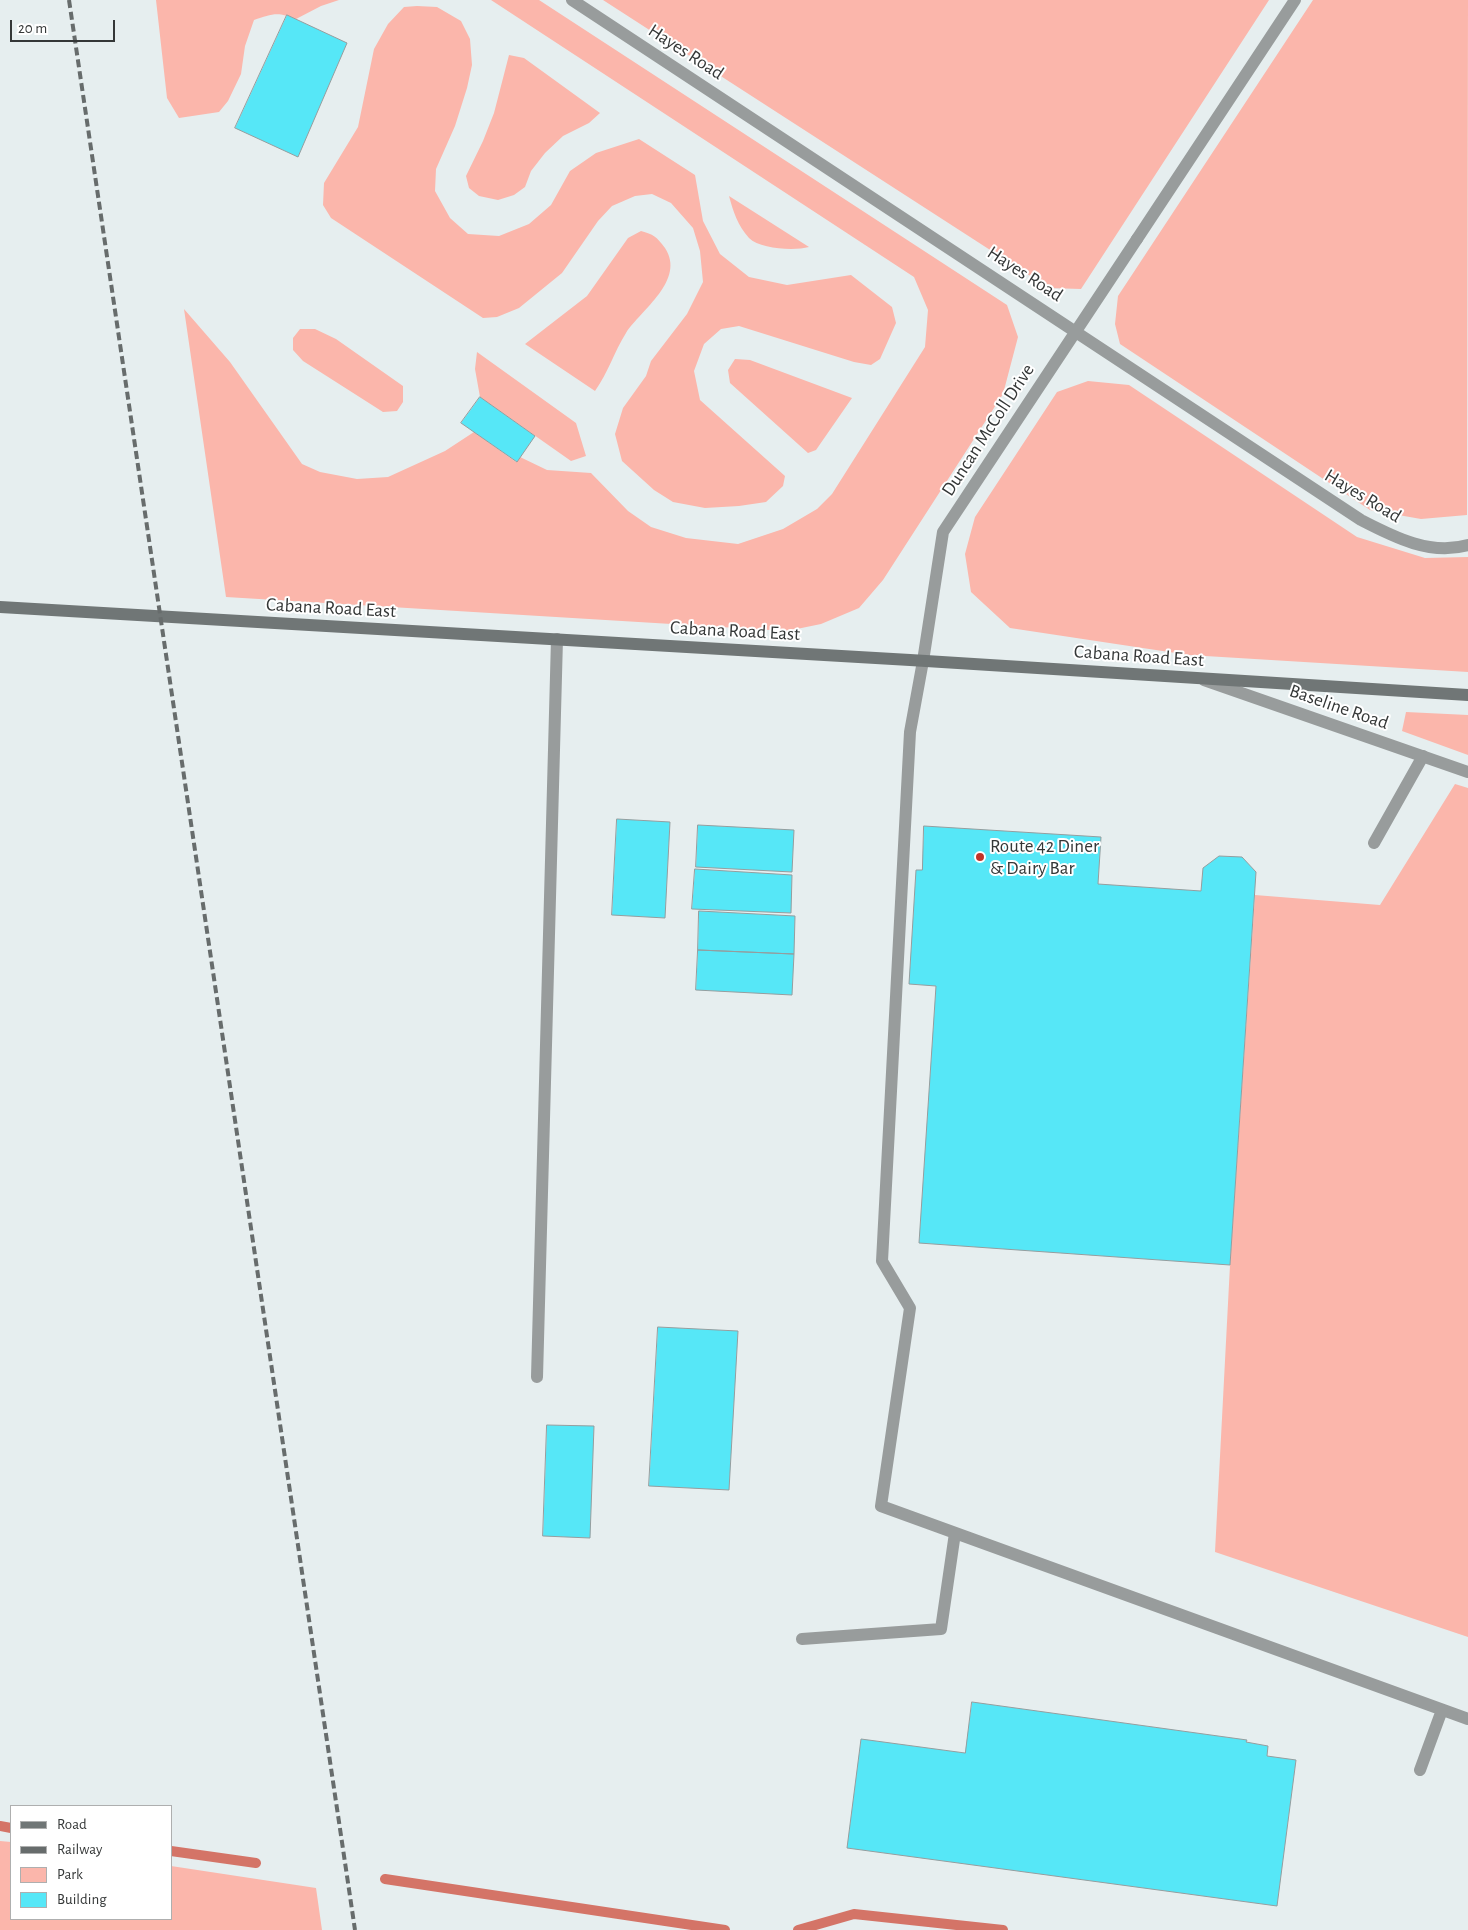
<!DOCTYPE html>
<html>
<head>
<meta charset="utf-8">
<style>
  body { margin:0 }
  #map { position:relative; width:1468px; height:1930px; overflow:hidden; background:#e6eeef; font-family:"Alegreya Sans",sans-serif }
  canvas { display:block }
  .legend { position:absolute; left:10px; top:1805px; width:162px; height:115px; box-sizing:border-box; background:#fff; border:1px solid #aeafaf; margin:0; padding:6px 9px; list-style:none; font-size:15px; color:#343737 }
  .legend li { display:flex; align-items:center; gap:10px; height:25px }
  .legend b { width:25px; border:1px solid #aeafaf }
  .scale { position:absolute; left:10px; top:20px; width:105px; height:22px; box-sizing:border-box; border:2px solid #343737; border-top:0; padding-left:6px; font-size:15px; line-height:18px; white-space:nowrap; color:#343737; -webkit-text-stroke:4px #fff; paint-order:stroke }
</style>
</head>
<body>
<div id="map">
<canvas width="1468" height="1930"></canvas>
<ul class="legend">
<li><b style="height:6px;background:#707676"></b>Road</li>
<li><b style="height:6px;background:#676c6c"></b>Railway</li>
<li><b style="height:14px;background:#fbb6ab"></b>Park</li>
<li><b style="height:14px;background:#56e7f7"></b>Building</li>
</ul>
<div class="scale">20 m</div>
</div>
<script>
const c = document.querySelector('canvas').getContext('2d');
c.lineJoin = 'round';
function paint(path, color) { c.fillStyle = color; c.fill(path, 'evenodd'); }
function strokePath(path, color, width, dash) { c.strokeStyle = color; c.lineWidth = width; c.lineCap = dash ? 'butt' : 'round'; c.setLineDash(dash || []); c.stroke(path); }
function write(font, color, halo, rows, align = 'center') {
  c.font = font + ' "Alegreya Sans",sans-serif'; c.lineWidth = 4; c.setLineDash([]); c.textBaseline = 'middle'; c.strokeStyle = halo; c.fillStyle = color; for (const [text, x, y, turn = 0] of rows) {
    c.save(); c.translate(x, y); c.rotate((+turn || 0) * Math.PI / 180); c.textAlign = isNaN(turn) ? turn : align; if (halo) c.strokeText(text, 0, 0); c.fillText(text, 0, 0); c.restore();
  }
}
paint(new Path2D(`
  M156,0H339L321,6L296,19C278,11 271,14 254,20L245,46L241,74L228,101L219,112L179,118L167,98Z
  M491,0H539L1007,305L1018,337L1003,394L883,580L859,608L821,624L787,631L226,597L184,309L230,362L302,464L320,472L357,479L388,477L445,451L474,432L516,462L520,457L547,470L591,473L628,511L651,527L686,538L738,544L783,529L817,509L832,494L925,347L928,310L914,277Z
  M603,0H1269L1081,289L1049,288Z
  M1313,0H1468L1467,515L1421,519L1370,510L1120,344L1115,324L1118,296Z
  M417,6L437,7L461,21L470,39L472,65L467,88L455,126L436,169L435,191L450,218L468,234L499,236L529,224L551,205L570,171L596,153L639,139L695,175L703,221L720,254L749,277L787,285L851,275L892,307L896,323L880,359L871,365L854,362L739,326L721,329L704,344L694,371L700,400L785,476L783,486L766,502L739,506L705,508L673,502L654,490L622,461L615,434L623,408L646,376L651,361L687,314L703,282L700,251L693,228L671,203L652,194L635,196L612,206L598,221L562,273L519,308L497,317L483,318L331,218L323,205L324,183L358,127L374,49L388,24L404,7Z
  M509,55L524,58L600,113L589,123L563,136L545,153L531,171L525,187L514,195L498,200L479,196L469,188L466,176L483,141L494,113Z
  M729,196L809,247C794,251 760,249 749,238C738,226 733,211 729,196Z
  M641,231C653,234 657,237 665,248C686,280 641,310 626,333C614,352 608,373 595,391L525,344L587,296L628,238Z
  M300,329H315L336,339L403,386V402L397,411L383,412L303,361L293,350V338Z
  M477,352L576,423L586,456L571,461L480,397L475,369Z
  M735,359L750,360L852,398L816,450L808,453L730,383L728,370Z
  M1088,381L1129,385L1357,537L1425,558L1468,557V672L1189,655L1010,628L971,592L965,554L975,517L1057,392Z
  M1406,712L1468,715V755L1402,731Z
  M1455,784L1468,788V1637L1215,1552L1230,1265L1255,895L1380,905Z
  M0,1841L11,1842V1919H171V1866L316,1888L322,1930H0Z`), '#fbb6ab');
strokePath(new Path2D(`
  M0,1826L11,1828
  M171,1851L256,1863
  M385,1879L725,1930
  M798,1930L854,1914L1003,1930`), '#d47467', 10);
const building = new Path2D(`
  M287,15L347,43L298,157L235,128Z
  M480,397L535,436L517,462L461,423Z
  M617,819L670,822L665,918L612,915Z
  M698,825L794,830L792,872L696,867Z
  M924,826L1101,837L1098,884L1201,891L1203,868L1219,856L1242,857L1256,872L1230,1265L919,1243L936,986L909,984L916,870H922Z
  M695,869L792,875L791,913L692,909Z
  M699,911L795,916L794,954L698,950Z
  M698,950L794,954L792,995L696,990Z
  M658,1327L738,1331L729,1490L649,1486Z
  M547,1425L594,1426L590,1538L543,1536Z
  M972,1702L1247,1740L1246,1742L1268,1746L1267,1756L1296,1760L1277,1906L847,1848L861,1739L965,1753Z`);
paint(building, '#56e7f7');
strokePath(building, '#959d9e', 1);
strokePath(new Path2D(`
  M1137,239L1295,0
  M923,661L910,732L882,1261L910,1308L881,1506L1468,1719
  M1374,843L1423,756
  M537,1377L557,639
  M802,1639L941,1629L955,1533
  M1420,1770L1442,1710`), '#989c9c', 12);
strokePath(new Path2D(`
  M572,0L1361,520C1394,537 1430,556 1468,545
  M923,661L943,532L1137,239
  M1204,680L1468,772`), '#989c9c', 12);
strokePath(new Path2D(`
  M0,607L910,660L1468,695`), '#707676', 12);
strokePath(new Path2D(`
  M69,0L355,1930`), '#676c6c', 4, [8, 4]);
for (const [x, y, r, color] of [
  [980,857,5,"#c13429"]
]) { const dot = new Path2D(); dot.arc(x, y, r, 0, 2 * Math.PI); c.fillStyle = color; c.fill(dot); strokePath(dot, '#fff', 2); }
write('19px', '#343737', '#fff', [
  ["Hayes Road",686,52,33],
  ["Hayes Road",1025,274,33],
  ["Duncan McColl Drive",988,430,-57],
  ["Hayes Road",1363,496,31],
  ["Cabana Road East",331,608,3],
  ["Cabana Road East",735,631,3],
  ["Cabana Road East",1139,656,4],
  ["Baseline Road",1339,707,19]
]);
write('19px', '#343737', '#fff', [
  ["Route 42 Diner",990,846],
  ["& Dairy Bar",990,868]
], 'left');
</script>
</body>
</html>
